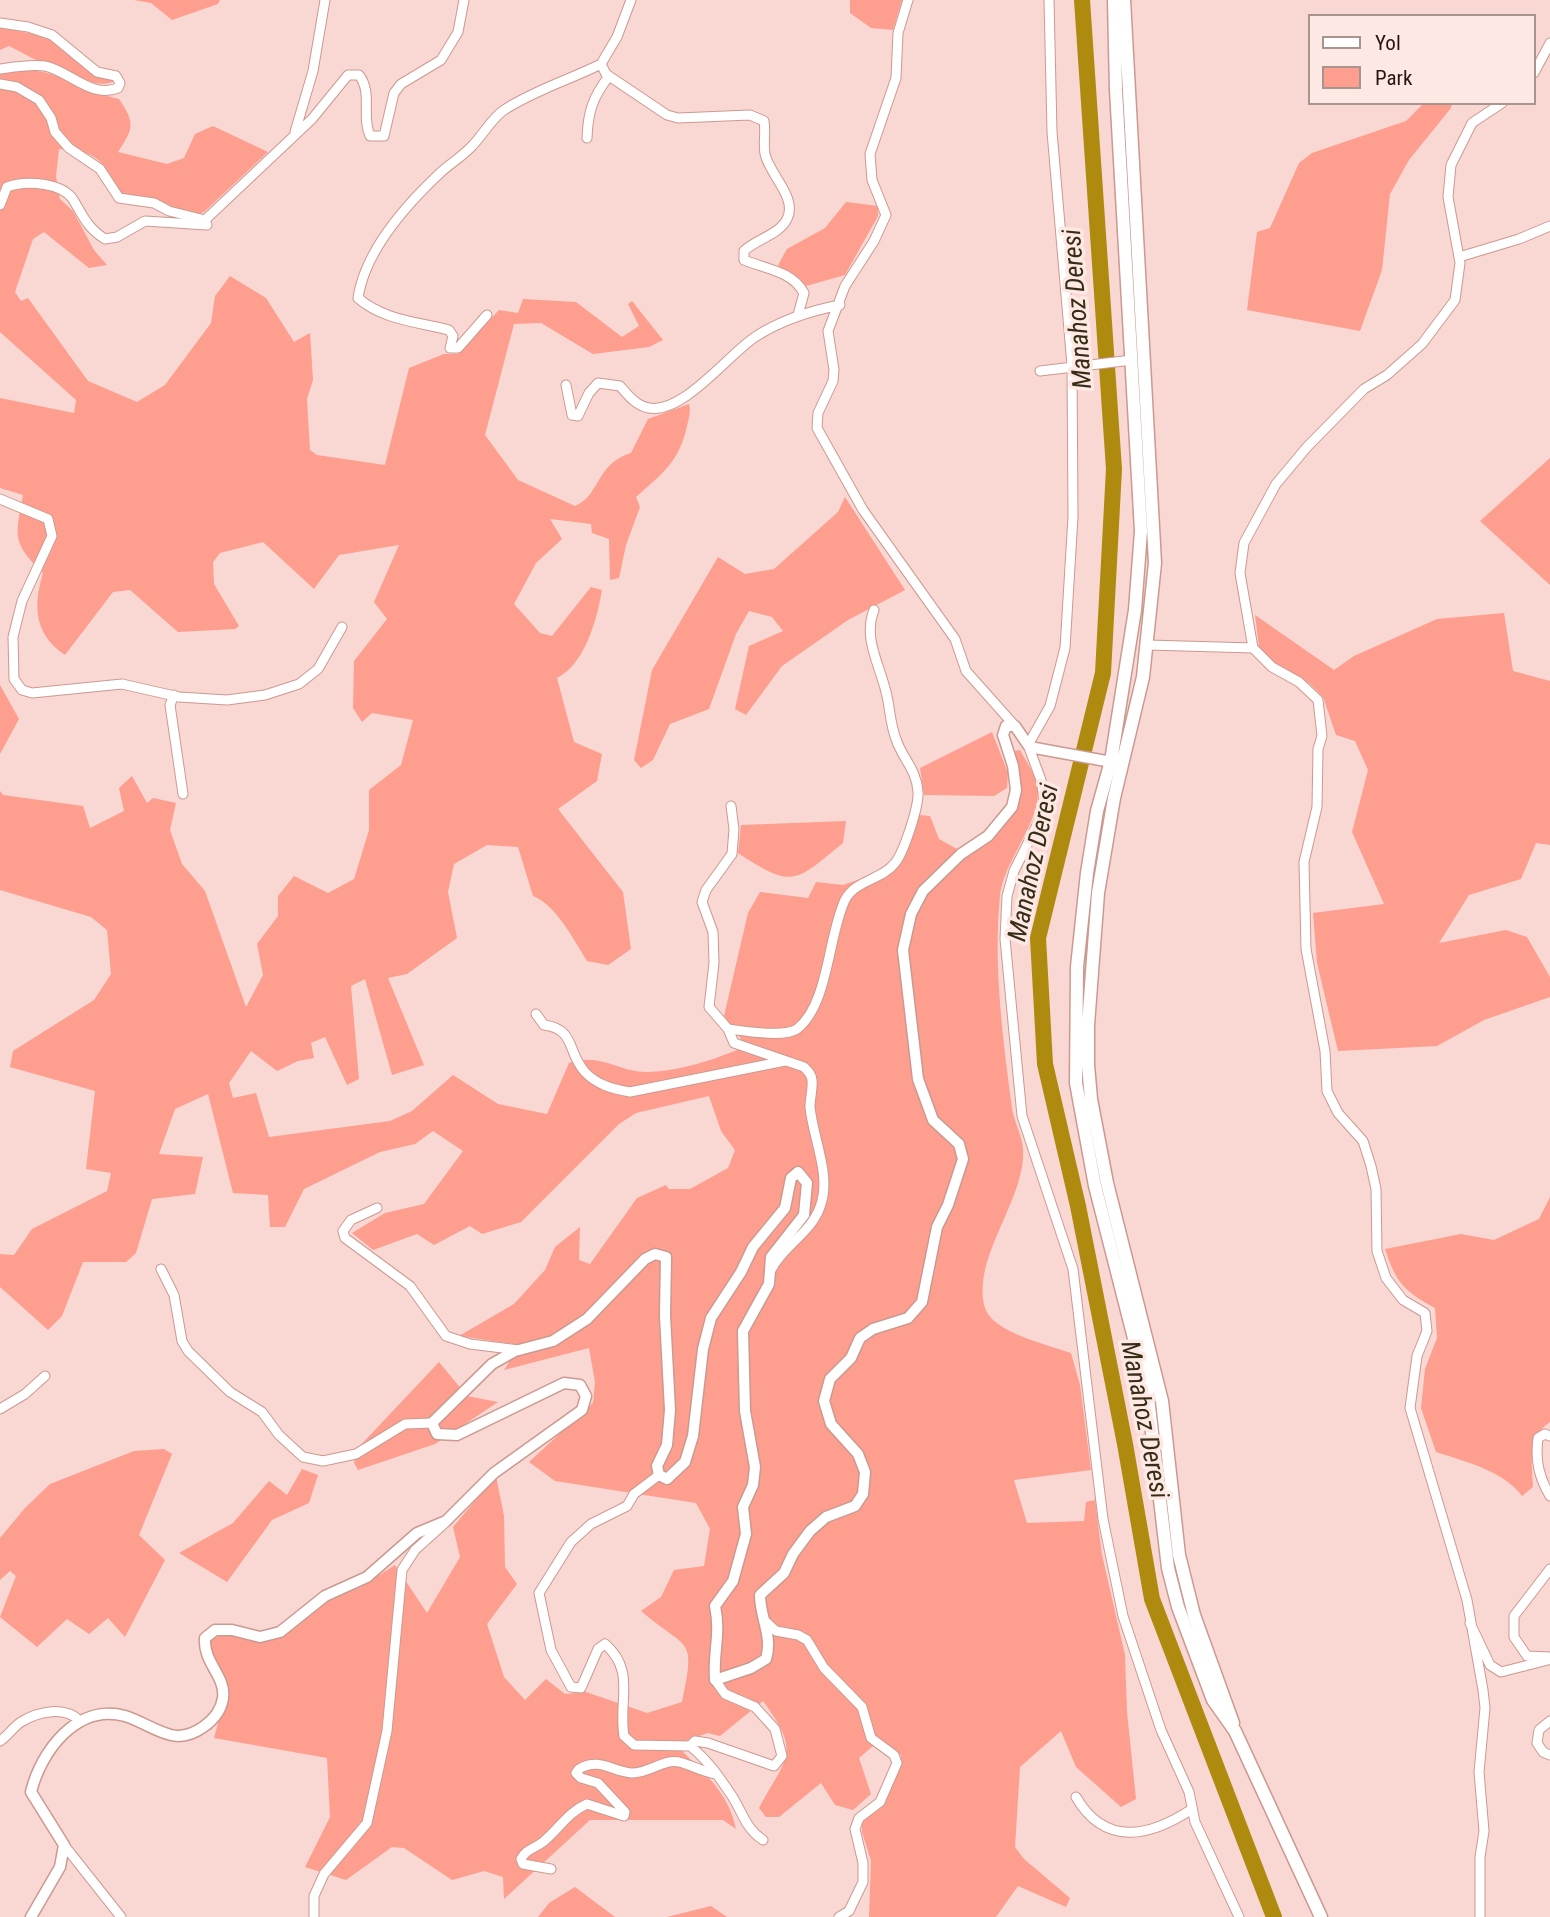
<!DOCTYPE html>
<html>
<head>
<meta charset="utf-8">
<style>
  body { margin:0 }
  #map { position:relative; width:1550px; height:1917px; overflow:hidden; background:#f9d7d2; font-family:"Roboto Condensed",sans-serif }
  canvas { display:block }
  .legend { position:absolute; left:1308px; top:14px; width:228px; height:91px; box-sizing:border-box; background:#fee8e3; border:2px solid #a8948f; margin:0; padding:9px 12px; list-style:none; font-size:21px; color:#271512 }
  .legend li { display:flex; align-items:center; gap:14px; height:35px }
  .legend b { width:35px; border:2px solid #a8948f }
</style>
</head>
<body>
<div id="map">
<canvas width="1550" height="1917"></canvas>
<ul class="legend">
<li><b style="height:9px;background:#fff"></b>Yol</li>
<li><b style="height:19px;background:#fd9e8e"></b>Park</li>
</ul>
</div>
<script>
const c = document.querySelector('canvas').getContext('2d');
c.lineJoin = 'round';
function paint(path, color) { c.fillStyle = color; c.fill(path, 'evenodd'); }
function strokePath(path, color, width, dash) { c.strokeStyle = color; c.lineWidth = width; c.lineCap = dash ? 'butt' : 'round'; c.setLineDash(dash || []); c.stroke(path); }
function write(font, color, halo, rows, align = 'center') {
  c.font = font + ' "Roboto Condensed",sans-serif'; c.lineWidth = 7; c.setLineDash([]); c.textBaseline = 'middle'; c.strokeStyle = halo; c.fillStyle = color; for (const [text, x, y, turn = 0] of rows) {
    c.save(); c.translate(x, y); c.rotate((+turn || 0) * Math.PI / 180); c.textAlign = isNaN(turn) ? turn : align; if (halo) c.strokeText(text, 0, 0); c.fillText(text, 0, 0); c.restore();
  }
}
paint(new Path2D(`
  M134,0H220L218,4L172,20L151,3Z
  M850,0H902L893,30L871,28L850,13Z
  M0,27L51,38L115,80C99,96 29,56 9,46L0,50Z
  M25,70C58,70 86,92 119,99C136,124 133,129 118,152L167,164L184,158L195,134L213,126L268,152L204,212L196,215L122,196C103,162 100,151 59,149L56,176L60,199L73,211L94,250L107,265L89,268L44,232L33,239L15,292L21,301L28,298L88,381L137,402L165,385L211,323L215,296L230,276L266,298L294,342L310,333L313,380L307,399L310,450L317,455L385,465L409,368L444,354H458L499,310L518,313L523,299L576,302L622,337L639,326L628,304L632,301L663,340L649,347L593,354L541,323L514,324L485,435L518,480L575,506C601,495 595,464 631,453L648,419L689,404C691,412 689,418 687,426C679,462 663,473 636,497L640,507L626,545L619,578L610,580L609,539L592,533L591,524L550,519L562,539L536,563L514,604L540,633L552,636L591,587L602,590C597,619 585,664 557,678L574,742L602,754L597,781L558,809L623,892L631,949L608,965L587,961C574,940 556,905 533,896L518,847L487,845L454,864L448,892L457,938L407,974L388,978L424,1065L392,1075L365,979L351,986L359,1079L347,1085L325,1037L311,1043L314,1058L298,1061L277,1071L251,1051L229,1083L233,1098L256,1093L269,1137L390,1121L412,1111L453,1075L498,1104L547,1114L569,1063C601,1052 619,1073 648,1072C679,1071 710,1061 737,1050L741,1039L724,1016L748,913L760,892L808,898L816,882L843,885L896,867L919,815L930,816L939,839L970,856L1011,816L1021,794L1015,751L1020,750C1025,759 1031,768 1035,778C1050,813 1004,857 1000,896C993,965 1003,1040 1012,1108C1014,1122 1022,1135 1023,1149C1026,1200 971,1257 985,1308C992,1332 1048,1345 1071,1353L1080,1385L1091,1470L1014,1480L1027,1523L1084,1521L1086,1502L1095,1500L1102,1555L1125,1655L1127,1712L1136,1799L1121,1807L1076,1767L1061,1731L1020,1767L1015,1847L1024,1859L1070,1898L1066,1907L1018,1886L996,1917H869L871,1861L862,1832V1821L901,1765V1755L880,1740L859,1758L871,1794L853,1810L835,1805L821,1783L779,1817H766L759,1808C788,1755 801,1753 763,1701L720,1736L708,1733L687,1740L683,1752C708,1776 729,1795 736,1829L723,1820H590L504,1899L503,1877L484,1871L452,1880L404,1848L392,1847L346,1880L305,1867L330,1817L327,1758L214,1738L227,1690L209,1653L210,1639L226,1634L271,1640L293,1629L325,1601L361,1587L395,1565L427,1613L460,1557L453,1527L496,1476L504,1516L505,1567L517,1584L487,1624L504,1677L525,1700L546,1679L565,1694L586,1692L647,1713L682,1702C697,1634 687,1651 641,1611L661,1597L674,1570L704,1566L710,1529L696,1503L555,1481L529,1462L593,1403L595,1382L589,1348L504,1370L520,1345L459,1336L514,1304L545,1270L555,1247L580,1227L579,1260L590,1264L637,1198L666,1185L669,1189H690L728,1168L735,1150L721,1131L709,1096L636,1113L619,1124L521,1222L482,1234L470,1226L434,1245L417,1234L373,1250L352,1233L385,1213L424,1204L463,1151L433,1131L415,1144L380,1152L304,1189L285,1227H270L268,1195L233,1193L208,1094L175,1109L159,1154L203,1157L195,1194L152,1199L136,1253L126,1262H83L62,1316L48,1330L0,1287V1254L14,1255L32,1229L107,1191L111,1173L86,1169L95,1091L10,1067L13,1051L94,1000L111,974L107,930L91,917L0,890V791L3,795L83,806L90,828L124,811L119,788L132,776L147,803L153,798L176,803L170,830L182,864L205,891L246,1007L263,975L257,944L278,916V896L294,876L328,893L354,879L369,830V790L401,765L413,720L372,713L362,722L353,708L354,661L387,619L374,602L399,545L339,555L314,589L263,542L220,553L213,562L214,584L239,626L235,629L178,632L130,590L113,592L65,655C34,634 33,606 43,573C12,543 15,537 23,495L0,488V398L74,413L76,400L0,332V73Z
  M1424,103H1452L1451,108L1409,160L1390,194L1382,270L1360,331L1247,310L1257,232L1270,228L1299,163L1312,153L1406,121Z
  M846,202L878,206V216L845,275L806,286L778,265L787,249L825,228Z
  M1550,458V585L1480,521Z
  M845,497L905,590L848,620L782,666L746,715L735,709L749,646L783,631L772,617L749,611L736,634L709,709L670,724L653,760L641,768L634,760L652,670L718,557L745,574L774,569L838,512Z
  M1504,613L1513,671L1550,681V845L1536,843L1521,879L1469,895L1439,943L1506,930L1527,937L1550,977V997L1484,1020L1437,1046L1338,1051L1317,963L1313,913L1384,904L1352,832L1368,770L1355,741L1336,735L1323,697L1310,684L1278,666L1259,647L1255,615L1334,670L1354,656L1437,619Z
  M0,685L19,719L0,754Z
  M992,732L1008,773L1007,788L994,796L924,795L920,768Z
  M846,821L843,843C794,883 793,889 738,853L741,825Z
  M1550,1197V1422C1527,1438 1532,1462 1533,1487L1522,1496C1504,1471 1464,1461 1436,1452L1421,1408L1425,1369L1437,1338L1435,1308C1405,1292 1396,1283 1385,1249L1461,1234L1494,1240L1539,1219Z
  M439,1362L467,1396L498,1402L435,1444L358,1470L354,1463L357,1449Z
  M164,1449L172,1454L139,1535L165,1560L125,1637L108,1618L89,1634L67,1619L37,1647L0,1617L16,1576L10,1571L0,1580V1538L25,1508L50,1484L134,1451Z
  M302,1469L318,1475L309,1503L272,1520L227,1582L179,1553L233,1523L269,1481L287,1495Z
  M575,1887L615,1917H538L549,1903Z
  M711,1906L727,1917H667Z`), '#fd9e8e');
strokePath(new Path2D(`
  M1082,0L1114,469L1103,673L1038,938L1045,1064L1078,1206L1125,1444L1152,1599L1274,1917`), '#ae8a0f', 16);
const minor = new Path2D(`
  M631,0L617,37L601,64L606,74L667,115L678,118L750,115L764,121C766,132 763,143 765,154C769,174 798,198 787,219C779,235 756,239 744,251V260C766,269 792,271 804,293L798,315
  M908,0L898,33L896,78L870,154L872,180L886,215L874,241L845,286L828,331L834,370L833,381L818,413L817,428L863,510L955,639L966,671L1015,726
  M1049,0L1052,132L1072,365L1073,517L1065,648L1050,706L1028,745L1041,780L1044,798L1041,817L1014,871L1007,896L1005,939L1022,1116L1073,1269L1103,1519L1123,1616L1161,1730L1189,1792L1195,1822L1239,1917
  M0,23L28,27L52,35L97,72L116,76L120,83L118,88C92,99 69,71 45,66C30,64 14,67 0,69
  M1534,73L1550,43
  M0,84L17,87L39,100L51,118L55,132L69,148L100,169L119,198L154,203L169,211L205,220L207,225L145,221L117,237L105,239C88,228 84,218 74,201C63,182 25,180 7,187L0,205
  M295,132L313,71L325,0
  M587,138C588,111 593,97 609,76
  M205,220L312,119L348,75H359C373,93 361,116 370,136H384L394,93L401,84L441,60L458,32L464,0
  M1459,257L1519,239L1550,226
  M487,315L458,348H450L453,336L449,330C418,322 383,320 358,298C365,251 405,206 439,174C449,164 462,157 472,146C483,135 491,119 504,110C535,90 569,80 601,64
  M1040,371L1132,360
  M566,385L572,415L578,416L589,393L598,383L620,386C628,395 636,406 649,408C683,414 728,355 755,337C781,320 809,311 840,305
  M0,499L48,519L52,536L22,601L13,637L14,679L22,690L32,693L122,684L179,697L227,700L265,695L299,684L318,669L342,627
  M1148,645L1253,648L1240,573L1244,543L1276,484L1307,447L1364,389L1387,375L1422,344L1455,300L1460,263L1448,197L1451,165L1472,123L1502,103
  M1253,648L1272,667L1299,682L1318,700L1322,736L1318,749L1317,807L1304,862L1306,949L1325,1051L1327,1091L1338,1113L1363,1141L1371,1166L1376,1189L1377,1251L1386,1278L1403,1300L1425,1313L1427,1331L1417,1356L1410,1408L1467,1600L1483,1690L1485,1708L1479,1772L1484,1831L1480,1857V1917
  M174,695L170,705L183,794
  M731,806L734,829L732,854L706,890L702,902L713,932L714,963L709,1007L728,1029L734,1043L804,1067C808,1071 812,1075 812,1080C813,1089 810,1098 810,1107C813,1139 832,1176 820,1207C811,1233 783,1246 771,1270
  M536,1014L544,1025C576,1029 567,1053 585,1072C597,1085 613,1089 630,1092L785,1061
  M728,1029C744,1031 784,1038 797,1029C829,1004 828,935 845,900C855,880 882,880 895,863C904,852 919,806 918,792C917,770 902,758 896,739C890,724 890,707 886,692C879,663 863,638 874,610
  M377,1208L351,1220L343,1231L345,1238L410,1286L446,1336L470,1344L519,1350
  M161,1269L174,1295L182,1341L188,1351L230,1392L262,1412L279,1435L303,1457L323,1461L356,1454L405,1424L432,1423
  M0,1409L25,1394L45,1376
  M1550,1436L1545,1434L1538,1438C1535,1461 1539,1477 1550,1496
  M659,1475L634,1494L627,1506L591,1524L571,1542L539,1593L551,1650L571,1687L581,1688L598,1649L605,1644C636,1671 618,1700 624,1736L634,1745L690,1746
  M1550,1569L1514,1616V1637L1527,1656L1550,1657
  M764,1620L776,1631L798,1635L807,1640L824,1668L862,1707L871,1738L894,1755L897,1763L880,1802L859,1818L855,1829L863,1863V1882L849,1911L839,1917
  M1470,1623L1490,1665L1501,1672L1548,1660
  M715,1680L725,1694L755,1707L775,1729L782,1756L774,1766L708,1743L695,1741L690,1746C707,1759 720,1778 732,1796C743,1813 745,1828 763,1840
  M1550,1721L1539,1730L1537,1743L1543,1752L1550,1755
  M0,1741C8,1736 13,1727 21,1722C39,1711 65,1706 80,1721
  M1076,1797C1105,1847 1150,1837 1192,1809
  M64,1845L121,1917
  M551,1869L523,1864L521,1859C526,1849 534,1849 543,1842C559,1829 568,1812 587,1804L624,1816L625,1812L598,1783L581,1778L576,1773L579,1769C599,1757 611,1771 631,1773C648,1774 663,1759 679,1762C691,1765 703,1772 716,1774
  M314,1917V1896L324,1874L367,1823L387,1731L402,1570L415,1550L445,1523`);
const tertiary = new Path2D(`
  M31,1917L60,1867L64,1845L31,1792C41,1751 77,1703 125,1716C141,1721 155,1731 171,1735C192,1740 220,1720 223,1698C226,1676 203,1663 205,1638L215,1630H232L260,1637L280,1632L325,1596L367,1577L417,1533L446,1521L494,1473L582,1410L586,1396L580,1385L564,1383L457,1435L437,1434L432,1423L492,1364L515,1351L553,1341L587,1319L645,1259L655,1254L666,1257L665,1316L670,1410L667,1445L657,1466L659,1475L667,1479L685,1462L693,1436L703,1349L711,1318L741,1272L753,1247L785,1208L791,1178L798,1172L807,1183L804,1215L771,1257L769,1284L743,1331L745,1411L755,1467L753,1485L743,1507L746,1534L733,1581L715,1606C721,1634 713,1651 715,1680L751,1668L766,1659C773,1636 760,1618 760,1595L784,1573L793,1554L810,1531L826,1517L855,1506L863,1494L865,1472L858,1454L831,1424L824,1401L830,1379L851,1358L860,1338L873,1329L908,1318L922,1302L937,1227L948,1205L963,1159L959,1144L933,1120L918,1079L903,950L911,914L923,891L961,854L988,836L1012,807L1016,790L1013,766L1003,735L1006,726H1015L1028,745L1035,748L1117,763`);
const secondary = new Path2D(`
  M1114,0L1116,90L1141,531L1135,610L1111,761L1097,811L1087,873L1077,967L1076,1083L1095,1186L1147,1389L1168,1568L1178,1607L1213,1700L1235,1731L1321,1917
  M1124,0L1155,563L1143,677L1114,798L1098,893L1088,1025V1065L1091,1099L1107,1183L1162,1401L1179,1555L1194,1615L1233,1723`);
strokePath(minor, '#cc9990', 11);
strokePath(tertiary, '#cc9990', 13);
strokePath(secondary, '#cc9990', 15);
strokePath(minor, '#fff', 9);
strokePath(tertiary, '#fff', 10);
strokePath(secondary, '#fff', 12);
write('italic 26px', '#362d17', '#fee8e3', [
  ["Manahoz Deresi",1079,309,-94],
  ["Manahoz Deresi",1035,863,-78],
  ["Manahoz Deresi",1143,1420,79]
]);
</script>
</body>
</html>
